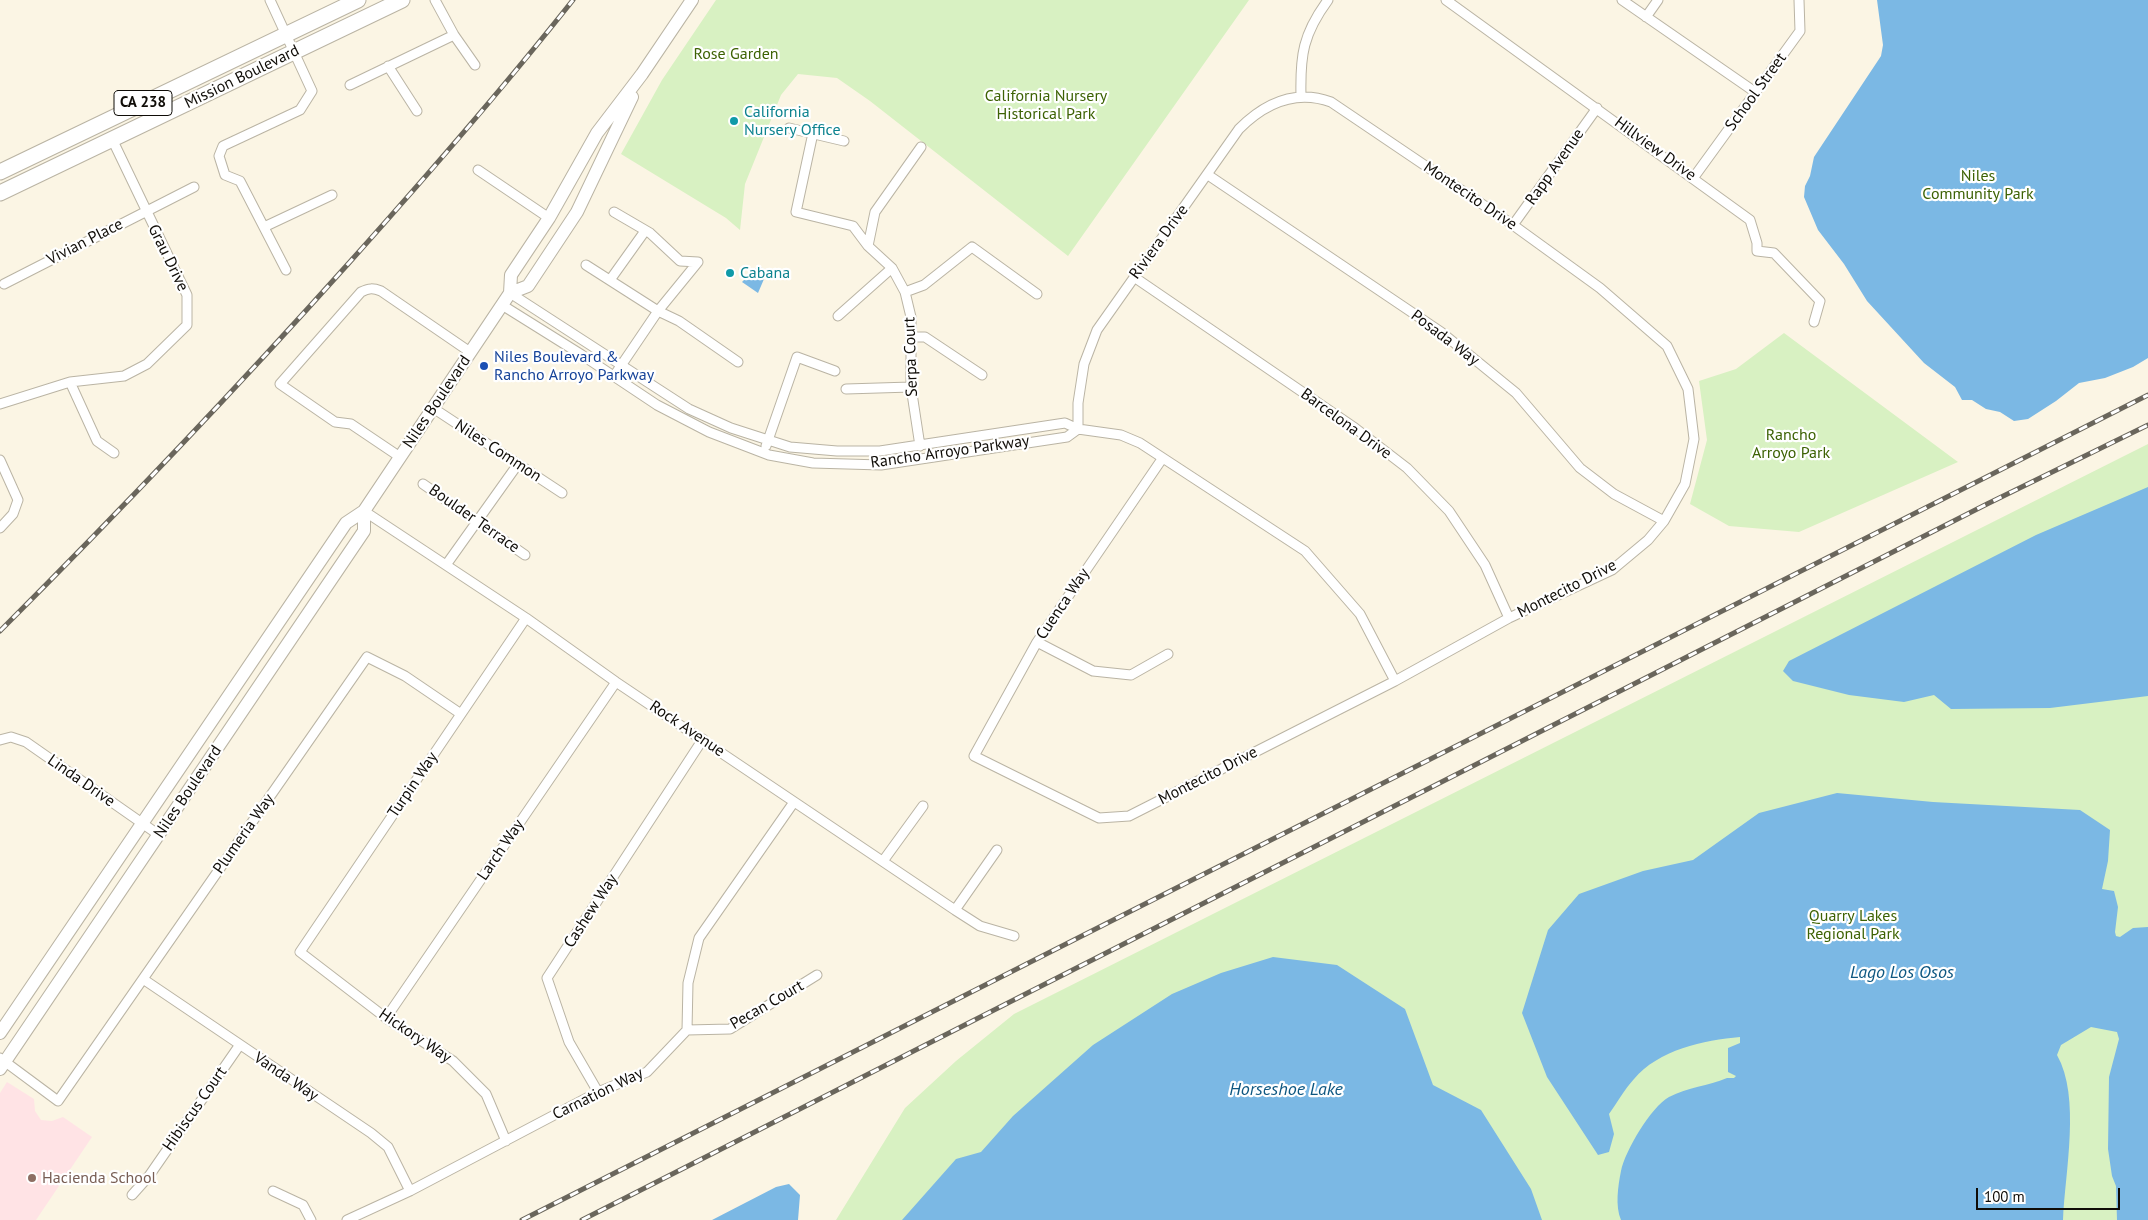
<!DOCTYPE html>
<html>
<head>
<meta charset="utf-8">
<style>
  body { margin:0 }
  #map { position:relative; width:2148px; height:1220px; overflow:hidden; background:#fbf5e4; font-family:"PT Sans",sans-serif }
  canvas { display:block }
  .scale { position:absolute; left:1976px; top:1188px; width:144px; height:22px; box-sizing:border-box; border:2px solid #0f0c07; border-top:0; padding-left:6px; font-size:15px; line-height:18px; white-space:nowrap; color:#0f0c07; -webkit-text-stroke:4px #fff; paint-order:stroke }
</style>
</head>
<body>
<div id="map">
<canvas width="2148" height="1220"></canvas>
<div class="scale">100 m</div>
</div>
<script>
const c = document.querySelector('canvas').getContext('2d');
c.lineJoin = 'round';
function paint(path, color) { c.fillStyle = color; c.fill(path, 'evenodd'); }
function strokePath(path, color, width, dash) { c.strokeStyle = color; c.lineWidth = width; c.lineCap = dash ? 'butt' : 'round'; c.setLineDash(dash || []); c.stroke(path); }
function write(font, color, halo, rows, align = 'center') {
  c.font = font + ' "PT Sans",sans-serif'; c.lineWidth = 4.5; c.setLineDash([]); c.textBaseline = 'middle'; c.strokeStyle = halo; c.fillStyle = color; for (const [text, x, y, turn = 0] of rows) {
    c.save(); c.translate(x, y); c.rotate((+turn || 0) * Math.PI / 180); c.textAlign = isNaN(turn) ? turn : align; if (halo) c.strokeText(text, 0, 0); c.fillText(text, 0, 0); c.restore();
  }
}
paint(new Path2D(`
  M7,1082L34,1099L35,1111L41,1120L52,1121L63,1117L92,1137L36,1220H0V1093Z`), '#ffe3e5');
paint(new Path2D(`
  M716,0H1249L1068,256L870,101L837,78L798,74L781,95L745,184L740,230L726,218L621,154L662,80Z
  M1784,333L1958,462L1799,532L1729,526L1690,504L1707,440L1699,381L1736,369Z
  M2148,444V1220H836L905,1108L956,1061L1014,1014Z`), '#d8f1c2');
paint(new Path2D(`
  M1877,0H2148V358L2133,367L2105,378L2079,383L2056,401L2028,419L2014,421L2000,412L1986,409L1972,400H1962L1955,387L1924,363L1867,301L1844,264L1818,230L1804,197L1805,186L1810,176L1814,157L1881,56L1883,45Z
  M758,266L766,270L767,272L758,293L742,282Z
  M2148,487V696L2050,708L1951,709L1934,695L1904,702L1849,695L1793,681L1783,671L1789,661L2036,535Z
  M1837,793L1933,802L2080,810L2110,830L2108,861L2102,889L2114,891L2118,907L2115,932L2116,936L2120,937L2133,928L2148,927V1220H2117L2116,1186L2112,1176L2108,1149L2109,1077L2119,1039L2117,1032L2091,1027L2061,1045L2057,1055C2081,1097 2065,1172 2063,1220H1621C1615,1206 1618,1186 1621,1171C1625,1151 1651,1107 1669,1097C1688,1087 1708,1086 1727,1078H1734L1736,1076L1728,1072V1048L1740,1043V1037C1704,1040 1658,1050 1634,1079C1624,1090 1617,1103 1609,1114L1614,1134L1609,1152L1598,1155L1547,1077L1522,1013L1548,930L1579,894L1643,871L1693,860L1759,813Z
  M1273,957L1337,965L1405,1009L1433,1085L1481,1110L1531,1189L1542,1220H902L956,1159L981,1152L1013,1116L1093,1045L1172,994L1221,973Z
  M789,1184L800,1195L798,1220H712L776,1187Z`), '#7bb8e4');
const street = new Path2D(`
  M270,0L312,91L300,110L223,146L219,156L225,175L240,181L286,270
  M435,0L454,35L475,65
  M1446,0L1750,220L1757,243V251L1774,253L1820,301L1814,322
  M1622,0L1755,92
  M1646,17L1658,0
  M388,66L417,111
  M350,85L454,35
  M1301,96C1300,55 1303,34 1328,0
  M789,128L844,141
  M813,133L796,212L853,226L868,246L892,268L905,292L911,317V387L920,446
  M478,170L549,218
  M1208,175L1441,332L1516,393L1580,468L1614,494L1664,521
  M1694,177L1800,31L1799,0
  M614,212L650,233L680,261L698,262
  M1513,225L1597,108
  M264,227L332,195
  M868,246L875,212L921,147
  M586,265L658,311L679,321L738,362
  M1134,277L1355,428L1407,468L1449,511L1485,565L1509,618
  M610,280L645,231
  M4,284L194,187
  M905,292L924,285L972,247L1037,294
  M510,293L689,409L731,428L790,447L837,451H880L1065,423L1078,429L1121,435L1140,443L1305,551L1360,614L1395,681
  M502,305L582,355L657,405L709,432L769,455L813,463L881,465L1067,437L1078,429
  M838,316L892,268
  M912,337H925L982,375
  M614,376L658,311L698,262
  M70,382L97,441L114,453
  M846,389L911,387
  M0,404L70,382L124,376L147,364L187,325V295L112,139
  M433,408L562,493
  M1078,429V403L1084,364L1097,330L1239,129C1265,103 1295,89 1331,102L1513,225L1600,288L1667,346L1688,389L1694,439L1685,484L1664,521L1648,540L1612,570L1509,618L1395,681L1129,816L1099,818L974,756L1037,642L1162,459
  M766,446L797,357L835,371
  M400,457L351,424L335,422L280,384L361,292C369,288 373,288 381,291L470,352
  M0,460L18,500L13,514L0,528
  M423,484L525,555
  M364,511L526,618L616,682L955,910L980,926L1014,936
  M446,565L518,464
  M1037,642L1093,671L1131,675L1168,654
  M0,740L11,737L26,742L159,835
  M883,861L923,806
  M955,910L997,850
  M143,979L371,1133L388,1147L410,1191
  M386,1018L616,682
  M687,1030L730,1029L817,975
  M0,1058L58,1101L367,657L405,676L461,714
  M598,1092L569,1042L547,978L703,739
  M506,1141L486,1094L453,1061L386,1018L300,952L526,618
  M273,1191L303,1205L311,1220
  M132,1195L149,1176L239,1046
  M347,1220L410,1191L598,1092L647,1072L687,1030L688,983L699,938L794,802`);
const secondary = new Path2D(`
  M510,293L528,286L577,212L632,97
  M0,1033L346,523L364,511L370,502L510,293L511,275L549,218L597,133L642,74L692,0
  M0,1069L364,531V511`);
const primary = new Path2D(`
  M0,172L358,0
  M0,193L402,0`);
strokePath(street, '#bab4a4', 11);
strokePath(secondary, '#bab4a4', 14);
strokePath(primary, '#bab4a4', 17);
strokePath(street, '#fff', 9);
strokePath(secondary, '#fff', 12);
strokePath(primary, '#fff', 15);
const rail = new Path2D(`
  M0,631C119,512 235,390 348,264C425,178 501,91 573,0
  M522,1220L2148,395
  M582,1220L1987,504L2148,425`);
strokePath(rail, '#6a665c', 5);
strokePath(rail, '#fff', 3, [9]);
for (const [x, y, r, color] of [
  [734,121,5,"#0f9aa8"],
  [730,273,5,"#0f9aa8"],
  [484,366,5,"#1a4fb4"],
  [32,1178,5,"#8d6e63"]
]) { const dot = new Path2D(); dot.arc(x, y, r, 0, 2 * Math.PI); c.fillStyle = color; c.fill(dot); strokePath(dot, '#fff', 2); }
for (const [x, y, w] of [
  [143,103,58]
]) { const box = new Path2D(); box.roundRect(x - w / 2, y - 12.5, w, 25, 4); c.fillStyle = '#fff'; c.fill(box); strokePath(box, '#0f0c07', 1); }
write('bold 15px', '#0f0c07', null, [
  ["CA 238",143,103]
]);
write('16px', '#3d6204', '#fff', [
  ["Rose Garden",736,54],
  ["California Nursery",1046,96],
  ["Historical Park",1046,114],
  ["Niles",1978,176],
  ["Community Park",1978,194],
  ["Rancho",1791,435],
  ["Arroyo Park",1791,453],
  ["Quarry Lakes",1853,916],
  ["Regional Park",1853,934]
]);
write('16px', '#0f0c07', '#fff', [
  ["Mission Boulevard",242,77,-26],
  ["School Street",1756,92,-54],
  ["Hillview Drive",1655,149,36],
  ["Rapp Avenue",1555,167,-55],
  ["Montecito Drive",1470,196,34],
  ["Vivian Place",85,242,-27],
  ["Riviera Drive",1159,242,-54],
  ["Grau Drive",168,258,64],
  ["Posada Way",1445,338,37],
  ["Serpa Court",911,357,-92],
  ["Niles Boulevard",437,402,-56],
  ["Barcelona Drive",1346,424,36],
  ["Niles Common",498,451,33],
  ["Rancho Arroyo Parkway",950,452,-8],
  ["Boulder Terrace",474,519,35],
  ["Montecito Drive",1567,589,-27],
  ["Cuenca Way",1063,604,-56],
  ["Rock Avenue",687,729,34],
  ["Montecito Drive",1208,776,-27],
  ["Linda Drive",81,781,35],
  ["Turpin Way",413,785,-56],
  ["Niles Boulevard",188,792,-56],
  ["Plumeria Way",244,834,-55],
  ["Larch Way",501,850,-56],
  ["Cashew Way",591,911,-57],
  ["Pecan Court",767,1005,-30],
  ["Hickory Way",415,1036,34],
  ["Vanda Way",286,1077,34],
  ["Carnation Way",598,1094,-26],
  ["Hibiscus Court",195,1109,-55]
]);
write('16px', '#0d838f', '#fff', [
  ["California",744,112],
  ["Nursery Office",744,130],
  ["Cabana",740,273]
], 'left');
write('16px', '#164399', '#fff', [
  ["Niles Boulevard &",494,357],
  ["Rancho Arroyo Parkway",494,375]
], 'left');
write('16px', '#785e54', '#fff', [
  ["Hacienda School",42,1178]
], 'left');
write('italic 18px', '#0e5781', '#fff', [
  ["Lago Los Osos",1902,973],
  ["Horseshoe Lake",1286,1090]
]);
</script>
</body>
</html>
